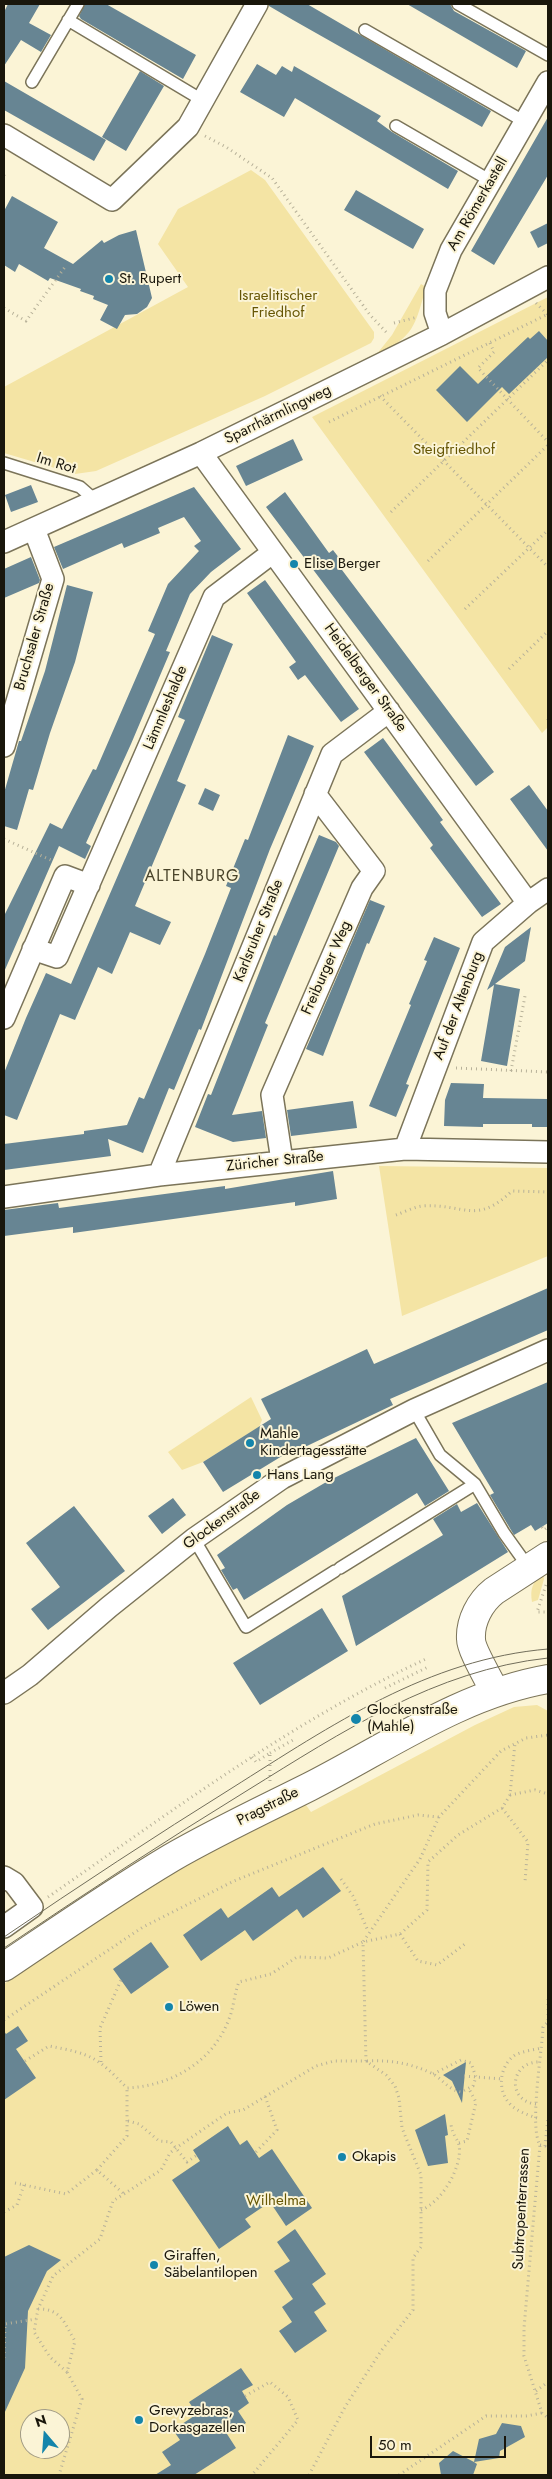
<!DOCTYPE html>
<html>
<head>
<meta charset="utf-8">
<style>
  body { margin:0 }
  #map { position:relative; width:552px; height:2479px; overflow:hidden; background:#fbf4d6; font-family:Jost,sans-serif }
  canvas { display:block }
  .frame { position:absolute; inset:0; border:5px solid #19160b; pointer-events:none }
  .north { position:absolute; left:20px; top:2409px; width:50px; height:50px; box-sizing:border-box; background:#fbf4d6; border:1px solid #a19b85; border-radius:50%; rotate:342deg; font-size:14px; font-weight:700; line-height:20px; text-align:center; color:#19160b }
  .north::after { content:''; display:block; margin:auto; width:18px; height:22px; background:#1485ab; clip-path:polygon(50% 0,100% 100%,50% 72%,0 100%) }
  .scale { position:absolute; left:370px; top:2436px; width:136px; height:22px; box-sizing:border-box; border:2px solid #19160b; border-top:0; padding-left:6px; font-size:15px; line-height:18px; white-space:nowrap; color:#19160b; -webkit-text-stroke:4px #fbf4d6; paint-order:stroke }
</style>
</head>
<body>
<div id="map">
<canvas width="552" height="2479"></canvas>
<div class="frame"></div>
<div class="north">N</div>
<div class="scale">50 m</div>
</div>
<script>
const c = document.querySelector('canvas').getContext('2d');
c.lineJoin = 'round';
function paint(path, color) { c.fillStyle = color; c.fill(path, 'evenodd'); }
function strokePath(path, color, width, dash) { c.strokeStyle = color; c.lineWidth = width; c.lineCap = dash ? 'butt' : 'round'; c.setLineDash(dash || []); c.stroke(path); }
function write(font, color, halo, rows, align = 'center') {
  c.font = font + ' Jost,sans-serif'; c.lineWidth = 4; c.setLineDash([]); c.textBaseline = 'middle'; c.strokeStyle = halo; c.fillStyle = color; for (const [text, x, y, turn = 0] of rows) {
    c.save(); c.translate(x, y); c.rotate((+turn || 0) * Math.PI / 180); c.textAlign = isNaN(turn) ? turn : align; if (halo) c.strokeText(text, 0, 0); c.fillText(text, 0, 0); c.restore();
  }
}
paint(new Path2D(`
  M251,170L265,180L374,332V338L371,343L265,396L96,471L75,474L4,453V387L188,287L158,244L178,209Z
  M421,284L426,287C415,326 414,337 376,355L392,335Z
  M548,297V727L542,733L312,417Z
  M379,1166L548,1168V1256L402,1316Z
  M251,1397L262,1420L259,1427L203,1462L182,1470L168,1452Z
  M543,1574L544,1579L538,1600L532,1602C530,1589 532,1582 543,1574Z
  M537,1705L548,1711V2475H4V1984L159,1881L303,1801L311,1812L475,1725L514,1707ZM30,2419H60V2449H30Z`), '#f4e4a4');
paint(new Path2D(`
  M8,4H40L29,23L51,35L41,52L21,40L4,66V12Z
  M85,4H106L196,55L183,79L81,19L79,16Z
  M269,4H307L491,111L482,127L293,20L269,6Z
  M407,4H450L454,11L526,51L517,68Z
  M257,64L276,75L282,66L292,72L294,66L381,116L377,121L392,132L458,171L448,189L295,98L284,117L240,92Z
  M140,71L164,86L126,151L102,137Z
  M4,81L106,140L94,161L4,110Z
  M548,117V175L494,265L471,251Z
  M356,190L424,229L413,249L344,210Z
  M12,196L58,222L44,248L73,264L102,240L104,243L119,235L136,230L152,298L147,307L137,314L125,315L117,329L100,320L108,305L93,299L94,296L80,291L81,289L50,278L48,281L19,264L15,272L4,265V211Z
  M548,223V243L538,248L530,232Z
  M539,331L548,341V357L509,394L502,387L467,422L436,390L460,366L478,384L528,337L530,339Z
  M293,439L303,460L246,486L236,466Z
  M31,485L38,502L11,512L5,495Z
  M194,487L241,549L211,572L190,594L166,651L170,652L131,744L86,843L91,846L85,859L59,846L4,972V916L50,823L62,829L93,769L96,770L155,634L148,631L168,584L199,551L194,546L201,541L184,517L158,528L160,533L124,548L122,543L63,569L54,547Z
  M285,492L329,553L333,550L346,567L342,570L494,772L476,786L266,507Z
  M31,557L40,580L39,583L4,598V569Z
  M265,580L359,709L341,722L305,675L298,680L289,667L296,662L247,593Z
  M67,585L93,592L75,662L50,733L33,790L29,789L17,830L4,826V793L19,741H21L45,671Z
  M212,635L233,644L177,781L186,785L135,906L171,922L160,945L130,932L112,974L98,967L75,1020L60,1014L17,1120L4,1115V1073L26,1018L46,973L71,984L185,720L178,717Z
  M288,735L314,746L270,849L201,1030L199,1029L174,1090L169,1088L143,1153L108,1139L111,1156L4,1170V1144L84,1134V1131L127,1125L139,1097L144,1099L205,954L231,888L226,886L245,839L248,840Z
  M383,738L443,820L440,822L501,904L482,917L430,848L433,845L364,752Z
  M529,785L548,811V851L510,799Z
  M205,788L220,795L213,811L198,804Z
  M319,835L336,842L339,846L265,1023L268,1025L232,1115L262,1111L266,1138L233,1142L195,1127L208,1094L211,1095L274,935L276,936Z
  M370,900L385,906L369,944L367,943L323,1056L306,1049Z
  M531,927L525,961L495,984L520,989L507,1066L481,1061L494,985L487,990L505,947Z
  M434,937L460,948L406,1084L409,1085L396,1117L369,1106L411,1005L409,1004L427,961L424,960Z
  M451,1083L484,1084L483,1098L548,1099V1127H532V1124H483V1127L444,1126L445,1100Z
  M353,1101L357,1128L291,1136L287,1110Z
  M333,1171L337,1199L295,1206V1202L73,1233V1227L4,1236V1210L58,1203L59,1208L225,1186V1189Z
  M548,1288V1330L390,1399L393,1405L288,1455L287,1453L223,1492L203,1462L271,1419L261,1399L367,1349L374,1364Z
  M548,1382V1523L535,1531L531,1525L514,1535L490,1495L494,1493L452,1423Z
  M416,1438L449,1491L425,1506L417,1493L244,1600L237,1588L233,1590L221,1570L225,1568L217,1555L287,1505L328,1481Z
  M173,1498L186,1515L162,1534L148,1516Z
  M477,1503L508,1552L356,1646L342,1596L443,1535L433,1519L457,1504L461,1512Z
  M74,1506L125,1571L48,1630L31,1609L60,1587L26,1543Z
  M322,1608L348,1651L260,1705L233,1663Z
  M323,1867L341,1891L303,1918L297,1909L253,1941L245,1930L201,1961L183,1935L221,1908L228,1918L272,1887L279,1897Z
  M151,1942L169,1967L131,1994L113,1969Z
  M18,2026L28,2041L16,2049L36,2078L4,2100V2031L6,2034Z
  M466,2062L462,2103L452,2081L443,2075Z
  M445,2114L448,2135L445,2136L448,2163L428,2166L415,2130Z
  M228,2126L240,2145L247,2140L259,2158L272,2149L312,2208L286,2226L270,2202L245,2219L251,2227L219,2249L172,2180L200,2161L193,2150Z
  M295,2229L326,2274L312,2284L326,2304L314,2312L327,2331L295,2353L279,2331L292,2322L282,2307L293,2299L274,2271L290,2261L277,2242Z
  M29,2245L61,2260L47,2271L28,2311L25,2368L4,2414V2257Z
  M241,2368L253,2385L242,2391L249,2403L238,2411L246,2423L227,2434L236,2448L194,2475H155L171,2465L162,2452L180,2440L173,2430L197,2414L189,2402Z
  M502,2423L521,2426L525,2437L500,2451L499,2458L474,2462L477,2464L473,2475H441L439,2463L453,2451L474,2462L479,2439L496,2434Z`), '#678593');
const service = new Path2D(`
  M458,4L548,55
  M68,20L202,100
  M365,30L525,122
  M32,82L78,4
  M396,126L491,181
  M4,463L80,487L96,501
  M414,1410L440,1455L475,1484L504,1533L529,1568
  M194,1539L246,1627L335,1571
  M340,1568L475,1484`);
const minor = new Path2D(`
  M4,135L112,200L188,127L257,4
  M442,334L435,313V291L451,250L548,82
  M201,453L528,903
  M4,542L201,453L442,334L548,277
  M4,746L53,579L34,529
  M33,949L57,957L214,597L272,553
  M4,1018L65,876L89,885
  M405,1149L483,942L528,903L548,889
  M282,1161L272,1095L362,888L374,871L315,794
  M159,1175L332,754L389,711
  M4,1197L159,1175L405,1149L548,1152
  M4,1693L30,1675L109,1607L194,1539L282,1478L414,1410L548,1350
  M4,1877L14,1883L32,1907L4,1927`);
const tertiary = new Path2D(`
  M495,1692C490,1681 471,1650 471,1639C470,1621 480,1602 494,1591L548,1556`);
const secondary = new Path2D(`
  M4,1967C59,1930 114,1892 171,1858C216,1832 263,1810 309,1787C386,1748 461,1694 548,1679`);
strokePath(service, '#7b7459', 14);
strokePath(minor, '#7b7459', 24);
strokePath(tertiary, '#7b7459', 30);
strokePath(secondary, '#7b7459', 30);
strokePath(new Path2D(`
  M205,136L226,147L272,178L370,315L387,333
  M4,175L5,174
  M536,303L548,315
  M4,308L26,321L65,267
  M394,323L418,317
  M490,343L494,352L478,368L548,442
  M380,396L548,567
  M329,422L548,314
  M391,512L548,360
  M428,561L548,445
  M465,609L548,530
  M509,669L548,631
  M548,720V719
  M4,839L53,861
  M456,1068L548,1072
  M511,1071L525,996
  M396,1215C404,1212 414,1207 422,1206C464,1203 475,1226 512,1191L548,1192
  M542,1527L544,1530L548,1527
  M546,1585L537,1612H548
  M385,1688L428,1667
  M270,1753L293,1740
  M252,1757L256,1762L270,1753V1782
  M510,1795L535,1790L548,1794
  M502,1808L528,1842L525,1882
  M341,1879L353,1896L368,1931
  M48,1897C171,1812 292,1721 428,1658
  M400,1934L418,1961L437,1965L465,1944
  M548,1999V2022L543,2027C542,2052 529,2127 540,2145L524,2328V2356L542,2413L548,2418
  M4,2020L143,1927L234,1881L375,1824L418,1815L439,1817
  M25,2061L49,2046C92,2054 97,2057 127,2088C171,2086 213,2062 229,2019C234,2007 234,1994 239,1982L271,1974L297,1957L328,1958L363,1942L400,1934L427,1910L428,1862L458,1835L502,1808L510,1795L515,1743
  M367,2061C390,2060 410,2063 431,2073C442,2078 448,2090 461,2092L473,2086L476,2077L471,2063L461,2060L433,2074
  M101,2062L100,2028L121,1980
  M464,2076L502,2079
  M536,2104C506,2101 510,2061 540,2062
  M537,2118C528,2115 519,2112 512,2106C497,2093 498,2067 515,2055C523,2051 533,2050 542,2048
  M128,2121L139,2124L159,2141L171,2142L187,2162L197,2155
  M459,2143L467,2141L476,2102L469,2089
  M540,2145L545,2146L548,2118
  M256,2152L277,2130L265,2096
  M97,2170L127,2136V2088
  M15,2183L66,2194L97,2170L124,2194
  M421,2210C441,2203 463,2167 459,2145C458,2139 452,2135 451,2124
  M4,2212L17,2205L24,2185
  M38,2309C62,2309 64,2323 75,2341L67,2372L82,2399L59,2475
  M4,2358L5,2324L36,2319
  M67,2372L50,2357L34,2332L38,2309L53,2276L100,2239L113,2201L161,2170L170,2153L176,2148L227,2113L243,2110L316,2066L334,2061H366L363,1942L420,1859L439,1817L501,1751L526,1738L548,1735
  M536,2391L548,2382
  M245,2396L270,2382L288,2397L298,2420L252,2475
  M309,2475L345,2407L381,2351L413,2310V2258L421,2247V2175L402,2128L399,2098L395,2086L386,2075L366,2061
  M399,2475L486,2416H526L542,2413`), '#b7b199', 3, [1, 4]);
strokePath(service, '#fff', 11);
strokePath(minor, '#fff', 21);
strokePath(tertiary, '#fff', 28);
strokePath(secondary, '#fff', 28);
strokePath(new Path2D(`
  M4,1937C79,1886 155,1836 232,1788C332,1725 428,1659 548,1649
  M4,1948C84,1894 165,1841 248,1790C342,1732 435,1670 548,1658`), '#716d5a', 1);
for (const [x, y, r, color] of [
  [109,279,5,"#1485ab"],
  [294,564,5,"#1485ab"],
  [250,1443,5,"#1485ab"],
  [257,1475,5,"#1485ab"],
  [356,1719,6,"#1485ab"],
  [169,2007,5,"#1485ab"],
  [342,2157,5,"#1485ab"],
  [154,2265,5,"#1485ab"],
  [139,2420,5,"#1485ab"]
]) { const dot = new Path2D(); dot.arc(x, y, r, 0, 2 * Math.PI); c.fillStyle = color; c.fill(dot); strokePath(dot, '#fbf4d6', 2); }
write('15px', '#19160b', '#fbf4d6', [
  ["Am Römerkastell",478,204,-60],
  ["Sparrhärmlingweg",278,415,-26],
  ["Im Rot",56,464,17],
  ["Bruchsaler Straße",35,637,-74],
  ["Heidelberger Straße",365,678,54],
  ["Lämmleshalde",166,708,-67],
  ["Karlsruher Straße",259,931,-68],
  ["Freiburger Weg",327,968,-66],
  ["Auf der Altenburg",459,1006,-69],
  ["Züricher Straße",275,1162,-6],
  ["Glockenstraße",222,1520,-36],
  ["Pragstraße",268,1807,-27],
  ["Subtropenterrassen",522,2209,-87]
]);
write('15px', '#19160b', '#fbf4d6', [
  ["St. Rupert",119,279],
  ["Elise Berger",304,564],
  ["Mahle",260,1434],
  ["Kindertagesstätte",260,1451],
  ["Hans Lang",267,1475],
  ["Glockenstraße",367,1710],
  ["(Mahle)",367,1727],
  ["Löwen",179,2007],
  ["Okapis",352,2157],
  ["Giraffen,",164,2256],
  ["Säbelantilopen",164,2273],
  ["Grevyzebras,",149,2411],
  ["Dorkasgazellen",149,2428]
], 'left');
write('15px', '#665604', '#fbf4d6', [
  ["Israelitischer",278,296],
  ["Friedhof",278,313],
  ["Steigfriedhof",454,450],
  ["Wilhelma",276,2201]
]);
c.letterSpacing = '1px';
write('16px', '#49432a', '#fbf4d6', [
  ["ALTENBURG",192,877]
]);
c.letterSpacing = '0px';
</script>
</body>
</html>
